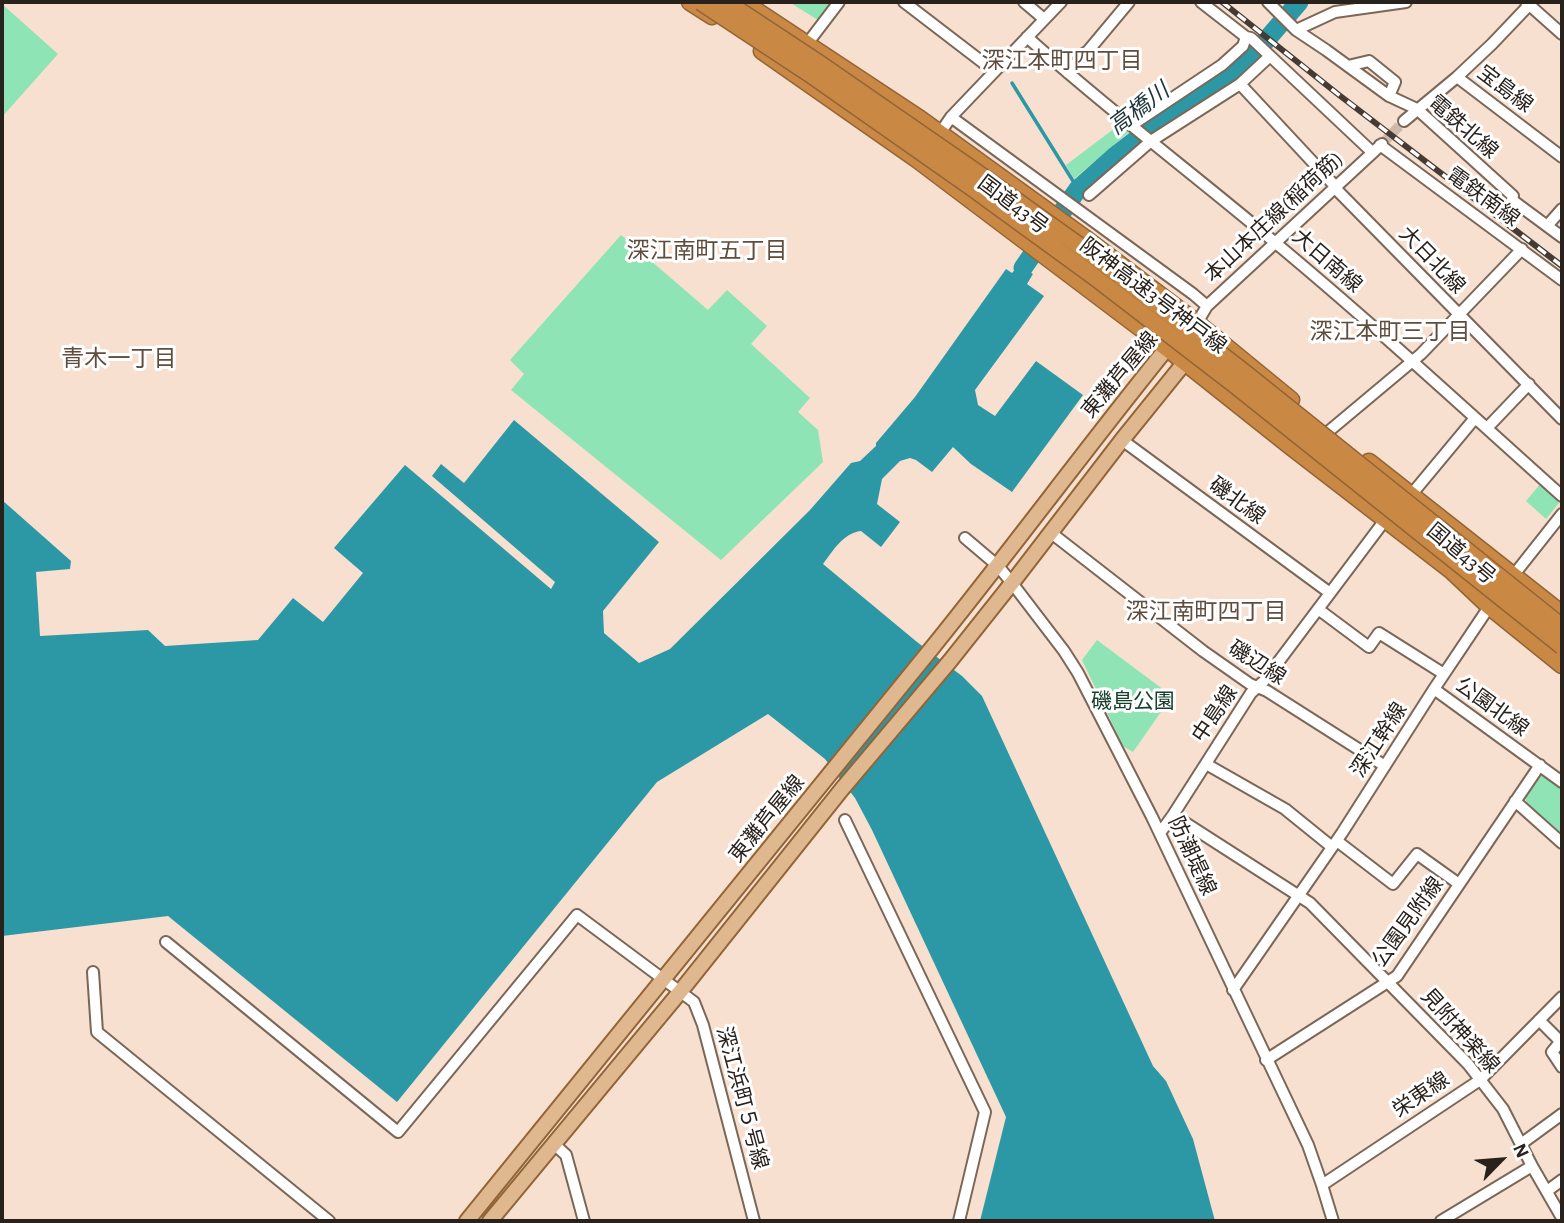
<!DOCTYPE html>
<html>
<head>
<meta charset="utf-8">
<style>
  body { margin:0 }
  #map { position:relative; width:1564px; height:1223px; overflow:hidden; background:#f7e0cf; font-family:"Alegreya Sans",sans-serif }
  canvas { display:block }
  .frame { position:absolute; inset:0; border:4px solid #29211b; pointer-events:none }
  .north { position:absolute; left:1466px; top:1125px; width:70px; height:70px; -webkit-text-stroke:5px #fff; paint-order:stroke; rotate:65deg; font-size:19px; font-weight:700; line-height:28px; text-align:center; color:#29211b }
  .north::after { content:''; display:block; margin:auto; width:24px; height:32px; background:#29211b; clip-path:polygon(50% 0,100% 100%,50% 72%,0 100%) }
</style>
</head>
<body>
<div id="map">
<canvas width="1564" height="1223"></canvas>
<div class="frame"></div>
<div class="north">N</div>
</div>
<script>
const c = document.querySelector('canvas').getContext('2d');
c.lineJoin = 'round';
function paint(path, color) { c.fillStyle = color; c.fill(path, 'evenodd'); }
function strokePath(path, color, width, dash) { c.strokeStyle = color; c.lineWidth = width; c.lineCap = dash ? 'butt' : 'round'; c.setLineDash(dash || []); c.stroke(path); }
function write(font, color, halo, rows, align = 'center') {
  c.font = font + ' "Alegreya Sans","Noto Sans JP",sans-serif'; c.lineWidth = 6; c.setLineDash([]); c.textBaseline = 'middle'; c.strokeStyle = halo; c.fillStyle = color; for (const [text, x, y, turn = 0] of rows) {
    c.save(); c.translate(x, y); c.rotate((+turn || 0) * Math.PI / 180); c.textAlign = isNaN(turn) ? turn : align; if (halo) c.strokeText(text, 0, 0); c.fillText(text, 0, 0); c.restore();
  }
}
paint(new Path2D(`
  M789,2H832L818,20Z
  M2,4L58,54L2,117Z
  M1119,125L1129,132L1074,179L1066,165Z
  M621,235L708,310L727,290L767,326L751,344L810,398L798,412L818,430L823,462L721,560L511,390L524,374L510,360Z
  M1541,483L1557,497L1559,503L1546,519L1526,501Z
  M1097,640L1172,696L1133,752L1123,746L1082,660Z
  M1545,774L1562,787V837L1527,805L1525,795L1539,776Z`), '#8ee4b5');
paint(new Path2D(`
  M1019,265L1033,274L1027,284L1044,296L975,390L978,405L995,416L1036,361L1083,395L1012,492L971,464L953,447L932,472L916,460L910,458L900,461L882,479L877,504L900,522L881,547L861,531C843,533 833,551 823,564L917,642L962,676L982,696L1153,1066L1166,1081L1193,1139L1215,1221H980L1006,1117L872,830L855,798L825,759L768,714L657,782L397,1102L168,916L2,936V500L71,561L70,569L36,572L40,636L148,630L165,646L258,640L293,598L323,622L363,573L334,548L405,465L551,589L555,582L432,476L441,464L464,483L514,420L659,542L603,611L604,633L639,663L670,649L810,510L851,463L860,461L876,446V443L915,397L1006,269L1012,273Z`), '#2d98a5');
strokePath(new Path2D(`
  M1012,83L1078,189`), '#2d98a5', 3.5);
strokePath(new Path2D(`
  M1023,268L1078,189L1115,156L1167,116L1244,66L1299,2`), '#2d98a5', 19);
strokePath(new Path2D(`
  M1382,144L1404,121`), '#cebaab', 10, [10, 5]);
const minor = new Path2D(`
  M904,2L994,71
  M1024,2L1044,19
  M1201,2L1246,37L1251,38L1372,152
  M1268,2L1296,30L1326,50L1389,96L1417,109L1513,196L1512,200L1562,237
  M1526,2L1562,34
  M1296,30L1335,12L1406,2
  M1027,37C1106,108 1191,172 1272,240C1371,322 1466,410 1562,496
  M807,44L839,2
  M1348,66L1369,61L1395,82L1389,96
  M1068,73L1085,53L1088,51L1129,2
  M1457,77L1562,157
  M1240,84L1335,186
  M951,117L1193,294L1207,306
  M1404,121L1457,77L1492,44L1532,2
  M1132,125L1222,65L1243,46L1246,37
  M938,136L951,117L1061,2
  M1380,145L1562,280
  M1334,187L1562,419
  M1089,195L1151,141L1240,84L1270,56
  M1547,226L1562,209
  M1197,323L1207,306L1382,144
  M1487,428L1529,384
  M1329,431L1421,354L1522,249
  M1122,440L1330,593
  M1411,495L1475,418
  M1050,532L1203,651L1250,684L1267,691L1385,766
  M965,538L998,566L1012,583L1064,651L1078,673L1152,817L1308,1145L1322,1185L1333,1221
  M1509,581L1562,514
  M1318,609L1369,647L1379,633L1444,674
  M1434,689L1562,782
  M1206,764L1285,809L1332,847
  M1515,801L1562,843
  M1173,815L1310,903L1468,1064L1503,1109L1532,1166L1562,1218
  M845,820L985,1112L959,1221
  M1160,833L1173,815L1251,693L1264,681L1385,520
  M1337,841L1393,884L1417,854L1459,884
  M166,942L398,1132L577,915L694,1002L703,1025L754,1221
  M93,972L97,1032L329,1221
  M1233,990L1342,833L1434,689L1493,601
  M1539,1020L1562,1043
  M1561,1041L1552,1052L1562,1067
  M1266,1060L1397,976L1540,765
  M554,1144L566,1155L584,1221
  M1521,1144L1562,1114
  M1322,1185L1480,1080L1562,997
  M1547,1191L1562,1180
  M1441,1221L1532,1166`);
const major = new Path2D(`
  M467,1221L932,648C1012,549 1087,447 1167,348L1174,342
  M490,1221L680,992L842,789L950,661L1012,583L1122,440L1185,362L1187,354`);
const highway = new Path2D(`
  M690,2L712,16
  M743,2L920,119L1086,239L1197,323L1291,400
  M762,51L918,160L1167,348L1289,445L1452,571L1489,606L1562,665
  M1369,462L1562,614`);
strokePath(minor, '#7b6758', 14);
strokePath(major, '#926436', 18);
strokePath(highway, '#926436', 19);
strokePath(minor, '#fff', 10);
strokePath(major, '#dfb88f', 14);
strokePath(highway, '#ca8845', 16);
const rail = new Path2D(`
  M1222,2L1339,95L1562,266`);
strokePath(rail, '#453b34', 6);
strokePath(rail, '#fff', 3.5, [10]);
const highwayBridge = new Path2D(`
  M701,2L810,74L971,187L1092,275L1235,385L1562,646
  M726,2L817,62L979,174L1102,262L1245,373L1562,627`);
strokePath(highwayBridge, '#926436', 19, []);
strokePath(highwayBridge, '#ca8845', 16);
write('21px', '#29211b', '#fff', [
  ["宝島線",1505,89,37],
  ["電鉄北線",1463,127,41],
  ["電鉄南線",1483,197,36],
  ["国道43号",1013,205,37],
  ["本山本庄線(稲荷筋)",1274,217,-43],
  ["大日北線",1432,260,46],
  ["大日南線",1327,261,41],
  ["阪神高速3号神戸線",1153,296,37],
  ["東灘芦屋線",1120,375,-50],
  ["磯北線",1237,501,36],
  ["国道43号",1461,554,40],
  ["磯辺線",1257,663,32],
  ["公園北線",1492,707,36],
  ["中島線",1215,714,-56],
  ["深江幹線",1379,740,-57],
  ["東灘芦屋線",767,819,-51],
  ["防潮堤線",1192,856,65],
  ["公園見附線",1408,922,-54],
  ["見附神楽線",1460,1031,48],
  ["栄東線",1421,1095,-34],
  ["深江浜町５号線",742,1098,75]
]);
write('21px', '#16402b', '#fff', [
  ["磯島公園",1133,702]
]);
write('23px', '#604d3e', '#fff', [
  ["深江本町四丁目",1062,61],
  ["深江南町五丁目",707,251],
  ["深江本町三丁目",1390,332],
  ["青木一丁目",119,359],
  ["深江南町四丁目",1206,612]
]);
write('italic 23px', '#1f3639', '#fff', [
  ["高橋川",1139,109,-37]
]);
</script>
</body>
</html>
